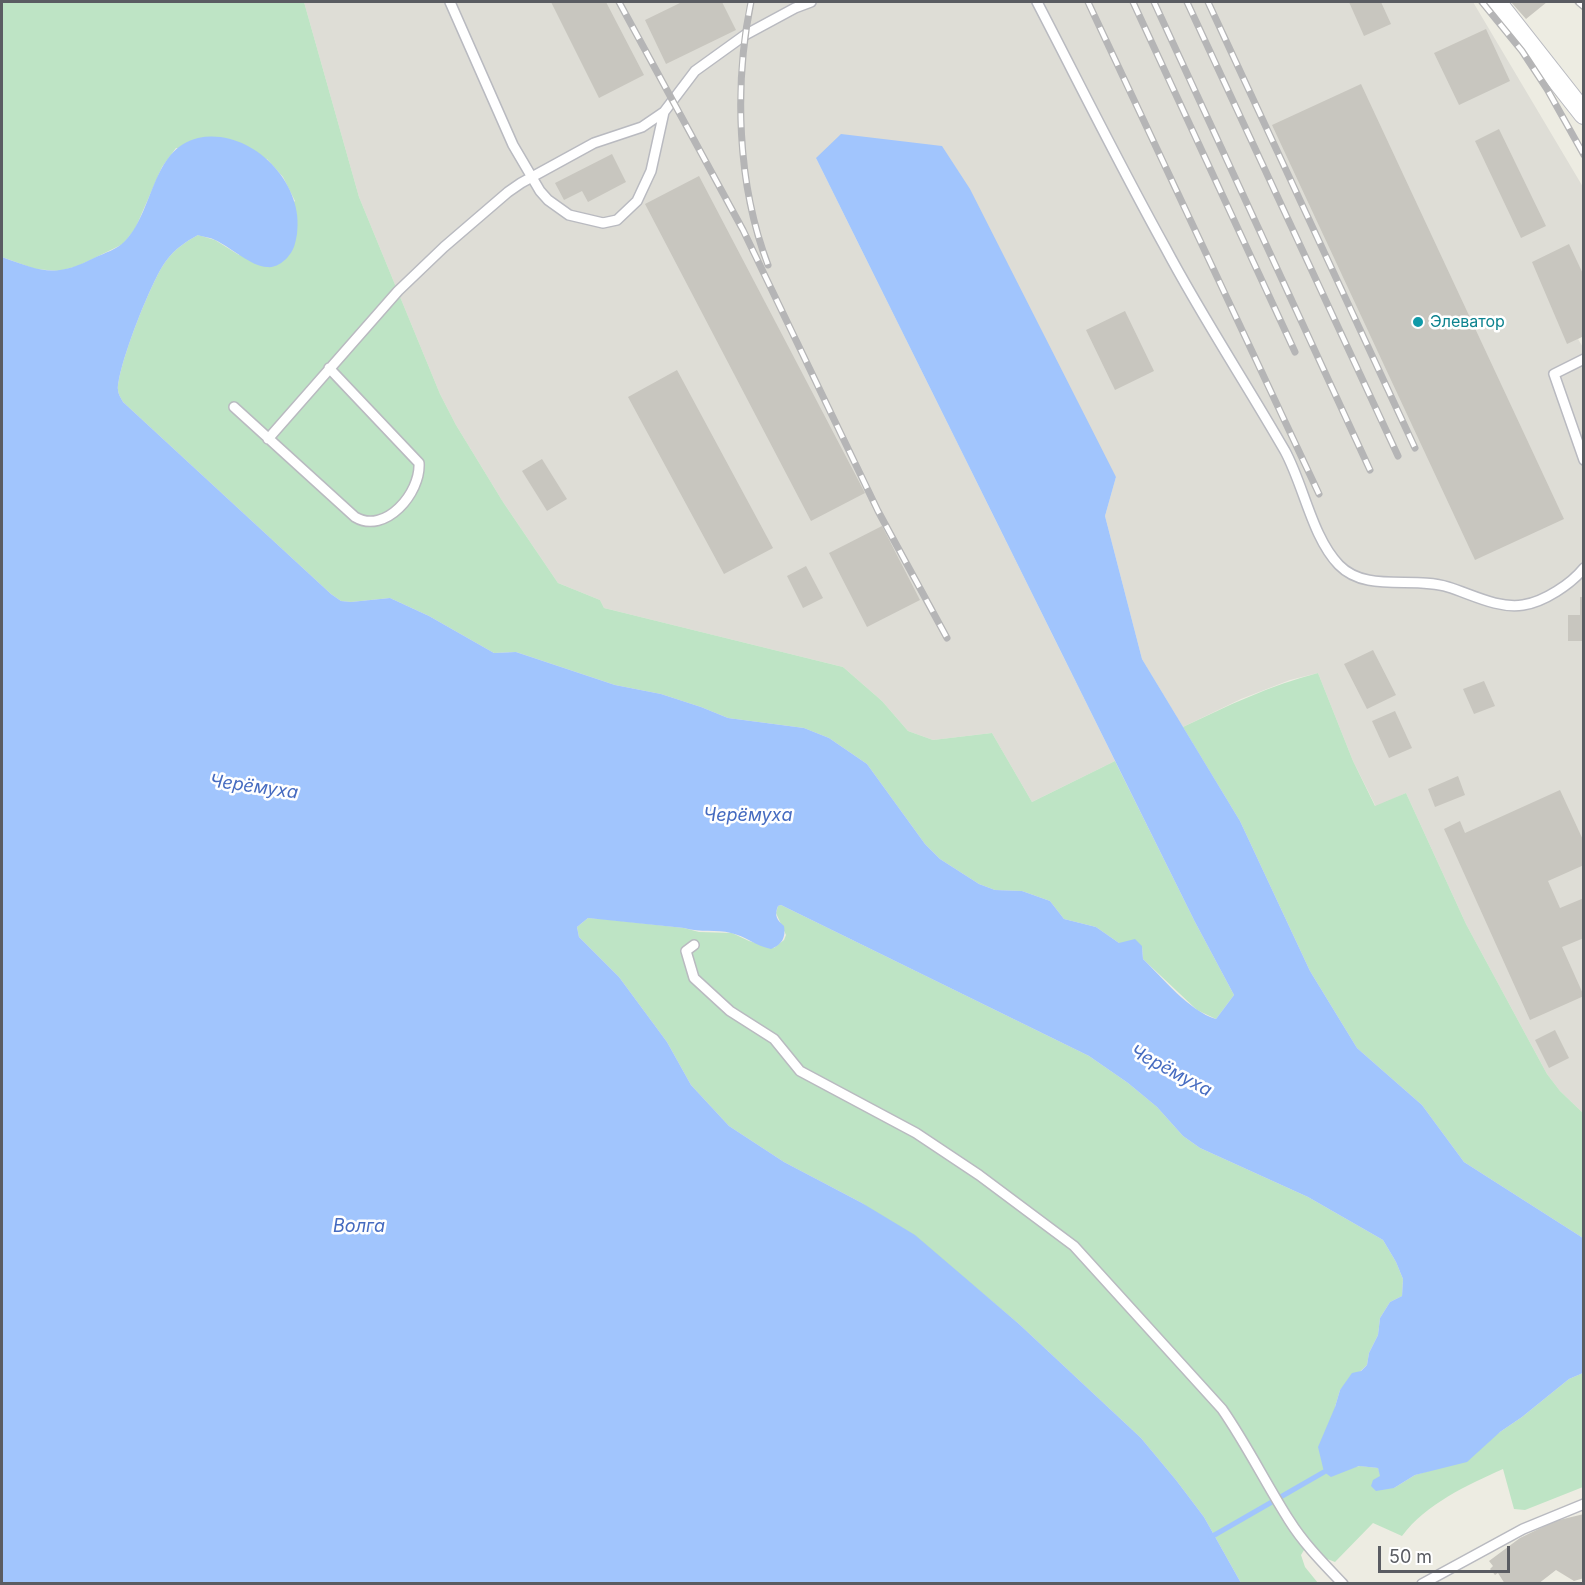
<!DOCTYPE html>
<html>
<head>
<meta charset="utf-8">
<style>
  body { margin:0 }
  #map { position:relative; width:1585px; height:1585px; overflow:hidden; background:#edece2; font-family:Inter,sans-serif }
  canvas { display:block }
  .frame { position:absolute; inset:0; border:3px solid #5a5c62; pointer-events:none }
  .scale { position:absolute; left:1378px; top:1546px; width:132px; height:27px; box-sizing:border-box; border:3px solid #5a5c62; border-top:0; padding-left:8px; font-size:18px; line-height:21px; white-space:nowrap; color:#5a5c62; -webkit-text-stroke:4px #fff; paint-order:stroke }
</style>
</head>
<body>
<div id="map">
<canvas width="1585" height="1585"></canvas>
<div class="frame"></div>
<div class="scale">50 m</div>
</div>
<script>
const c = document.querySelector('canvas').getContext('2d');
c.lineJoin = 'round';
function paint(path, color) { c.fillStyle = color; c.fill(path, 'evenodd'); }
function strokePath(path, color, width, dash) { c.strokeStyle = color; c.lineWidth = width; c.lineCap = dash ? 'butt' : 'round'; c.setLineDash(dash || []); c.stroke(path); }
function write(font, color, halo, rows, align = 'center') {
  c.font = font + ' Inter,sans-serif'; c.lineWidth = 5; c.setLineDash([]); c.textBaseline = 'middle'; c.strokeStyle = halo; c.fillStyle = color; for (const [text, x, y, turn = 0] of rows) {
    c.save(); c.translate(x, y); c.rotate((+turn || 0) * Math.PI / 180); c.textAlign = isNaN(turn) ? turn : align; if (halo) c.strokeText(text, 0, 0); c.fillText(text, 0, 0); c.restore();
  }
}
paint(new Path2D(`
  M304,2H1473L1583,187L1584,336L1578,339L1584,349L1583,1113L1560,1091L1547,1074L1466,924L1406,793L1376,807L1353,761L1318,673L1290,680L1241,699L1183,727L1142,659L1105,516L1116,477L816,158L1115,761L1032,802L992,733L933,740L908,731L882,701L843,667L604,608L600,600L558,583L503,502L456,425L440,394L359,197Z`), '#deddd6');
paint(new Path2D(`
  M2,2H304L359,197L440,394L456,425L503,502L558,583L600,600L604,608L843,667L882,701L908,731L933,740L992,733L1032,802L1115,761L1195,922L1234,995L1216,1019L1197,1010L1143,959L1142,946L1119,943L1096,927L1064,919L1050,901L1022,891L995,890L979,884L940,859L925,844L867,764L829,738L804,728L728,718L701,707L661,694L615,685L516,652L494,653L429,616L390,598L351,602L341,601L331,594L123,402C121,398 118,394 118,390C117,368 152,279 166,261C175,249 185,242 198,235L215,240L239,255L295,201L283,177L267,159L176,148L162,167L135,229L123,244L78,266L59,271L35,269L2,257Z
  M1318,673L1353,761L1375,806L1406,793L1466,924L1547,1074L1560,1091L1583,1113V1238L1464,1162L1422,1105L1357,1048L1310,971L1240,821L1183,727C1227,706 1271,685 1318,673Z
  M781,905L1089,1056L1128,1083L1157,1107L1183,1136L1200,1148L1308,1197L1383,1240L1396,1262L1403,1279L1402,1296L1390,1302L1380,1318L1378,1335L1369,1353L1367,1365L1340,1390L1335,1407L1350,1468L1360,1466L1378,1468L1381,1476L1394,1488L1415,1475L1435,1469L1500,1432L1522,1417L1569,1379L1583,1373V1487L1525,1510L1514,1509L1503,1469C1467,1485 1426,1504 1402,1536L1373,1523L1335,1562L1304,1550L1301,1555L1305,1567L1318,1583H1241L1204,1517L1176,1480L1141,1438L1019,1324L975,1287L862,1203L784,1162L729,1126L691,1085L667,1042L619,977L579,937L577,927L588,918L604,919L684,928L699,932L732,933L749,941L774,948L784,940L786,935L776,913L778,906Z`), '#bee4c5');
paint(new Path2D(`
  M841,134L942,146L970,189L1116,477L1105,516L1142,659L1240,821L1310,971L1357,1048L1422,1105L1464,1162L1583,1238V1373L1569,1379L1522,1417L1500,1432L1467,1462L1415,1475L1394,1488L1376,1491L1371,1486L1373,1480L1380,1476L1378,1468L1359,1466L1331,1477L1324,1472L1318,1447L1335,1407L1340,1390L1352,1373L1361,1371L1367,1365L1369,1353L1378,1335L1380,1318L1390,1302L1402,1296L1403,1279L1396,1262L1383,1240L1308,1197L1200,1148L1183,1136L1157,1107L1128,1083L1089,1056L781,905L778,906C774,916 777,920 784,926C786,937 782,945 771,949C756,946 745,936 731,933C716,929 701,933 684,928L588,918L577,927L579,937L619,977L667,1042L691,1085L729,1126L784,1162L862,1203L915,1235L1019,1324L1141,1438L1176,1480L1204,1517L1241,1583H2V257C43,272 55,278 96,257C105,253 117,249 124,242C154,213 151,149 198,138C250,127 305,182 297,234C295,245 294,250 287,258C282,263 275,268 267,267C252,267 229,246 215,240C210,237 203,237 198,235C185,242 175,249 166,261C152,279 117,368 118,390C118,394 121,398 123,402L331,594L341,601L351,602L390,598L429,616L494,653L516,652L615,685L661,694L701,707L728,718L804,728L829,738L867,764L925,844L940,859L979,884L995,890L1022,891L1050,901L1064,919L1096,927L1119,943L1135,939L1142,946L1143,959C1163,978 1189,1011 1216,1019L1234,995L1195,922L816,158Z`), '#a1c5fd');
strokePath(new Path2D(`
  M1211,1537L1324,1472`), '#a1c5fd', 5);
paint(new Path2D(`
  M551,2H606L644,75L599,98Z
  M682,2H722L736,30L666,64L645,20Z
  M1349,2H1381L1391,24L1364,36Z
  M1511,2H1547L1526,19Z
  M1486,29L1510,81L1459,105L1434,53Z
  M1361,84L1564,519L1475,560L1272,125Z
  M1499,129L1546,226L1521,238L1475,141Z
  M612,154L626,182L588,202L582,191L564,200L555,183Z
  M699,176L865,493L811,521L645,204Z
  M1569,244L1584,276V336L1567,344L1532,262Z
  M1125,311L1154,371L1115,390L1086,330Z
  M677,370L773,548L724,574L628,397Z
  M542,459L567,499L547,511L522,471Z
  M882,526L920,600L867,627L829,553Z
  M806,566L823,598L803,608L787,576Z
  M1580,597H1584V641H1568V615H1580Z
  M1373,650L1396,695L1367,709L1344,664Z
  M1484,681L1495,706L1474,714L1463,689Z
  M1395,711L1412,748L1389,758L1372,721Z
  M1458,776L1465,795L1435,807L1428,789Z
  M1560,790L1584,842V865L1548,881L1560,908L1584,898V938L1562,947L1584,996L1530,1020L1444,829L1460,821L1465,833Z
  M1555,1030L1569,1058L1549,1068L1535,1040Z
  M1584,1514V1578L1574,1581L1556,1570L1538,1584H1505L1498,1573L1495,1575L1490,1569L1493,1566L1489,1561L1520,1538L1555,1521Z`), '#c8c6bf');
const service = new Path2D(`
  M450,2L513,145L540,191L548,200L569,215L603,223L617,220L637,201L651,171L664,112L695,71L745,35L795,8L811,2
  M1037,2C1079,83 1120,166 1165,247C1202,317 1246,383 1285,451C1304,486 1312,537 1339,565C1366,593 1413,576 1448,587C1471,594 1498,609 1523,605C1544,602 1571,584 1584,568
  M1584,359L1554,374L1584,460
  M234,407L355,517C385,535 421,493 419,463L329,368
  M268,439L398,291L444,247L508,192L521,183L594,143L642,127L664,112
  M694,945L686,951L694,978L730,1011L774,1039L800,1071L916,1133L979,1175L1074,1246L1222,1409C1247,1445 1266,1484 1289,1520C1304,1544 1324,1564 1343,1584
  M1422,1584L1523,1529L1584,1504`);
const minor = new Path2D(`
  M1496,2L1584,114`);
strokePath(service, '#b9bac0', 12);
strokePath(minor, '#b9bac0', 22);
strokePath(service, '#fff', 9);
strokePath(minor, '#fff', 20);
const rail = new Path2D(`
  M619,2L743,230L878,511L947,638
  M751,2C734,85 737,184 768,265
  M1088,2L1319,494
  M1133,2L1295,352
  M1154,2L1370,470
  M1187,2L1398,456
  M1208,2L1415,448
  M1482,2L1522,51L1547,89L1584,155
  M1578,2L1584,7`);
strokePath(rail, '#b5b5b6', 7);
strokePath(rail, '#fff', 4.5, [14]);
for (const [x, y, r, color] of [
  [1418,322,6,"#0f9aa8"]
]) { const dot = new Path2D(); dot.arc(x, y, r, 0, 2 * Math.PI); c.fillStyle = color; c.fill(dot); strokePath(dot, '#fff', 2); }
write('16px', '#0d838f', '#fff', [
  ["Элеватор",1430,322]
], 'left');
write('italic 18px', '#456bc0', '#fff', [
  ["Черёмуха",254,787,8],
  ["Черёмуха",748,816],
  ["Черёмуха",1171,1071,28],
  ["Волга",359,1227]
]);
</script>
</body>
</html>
